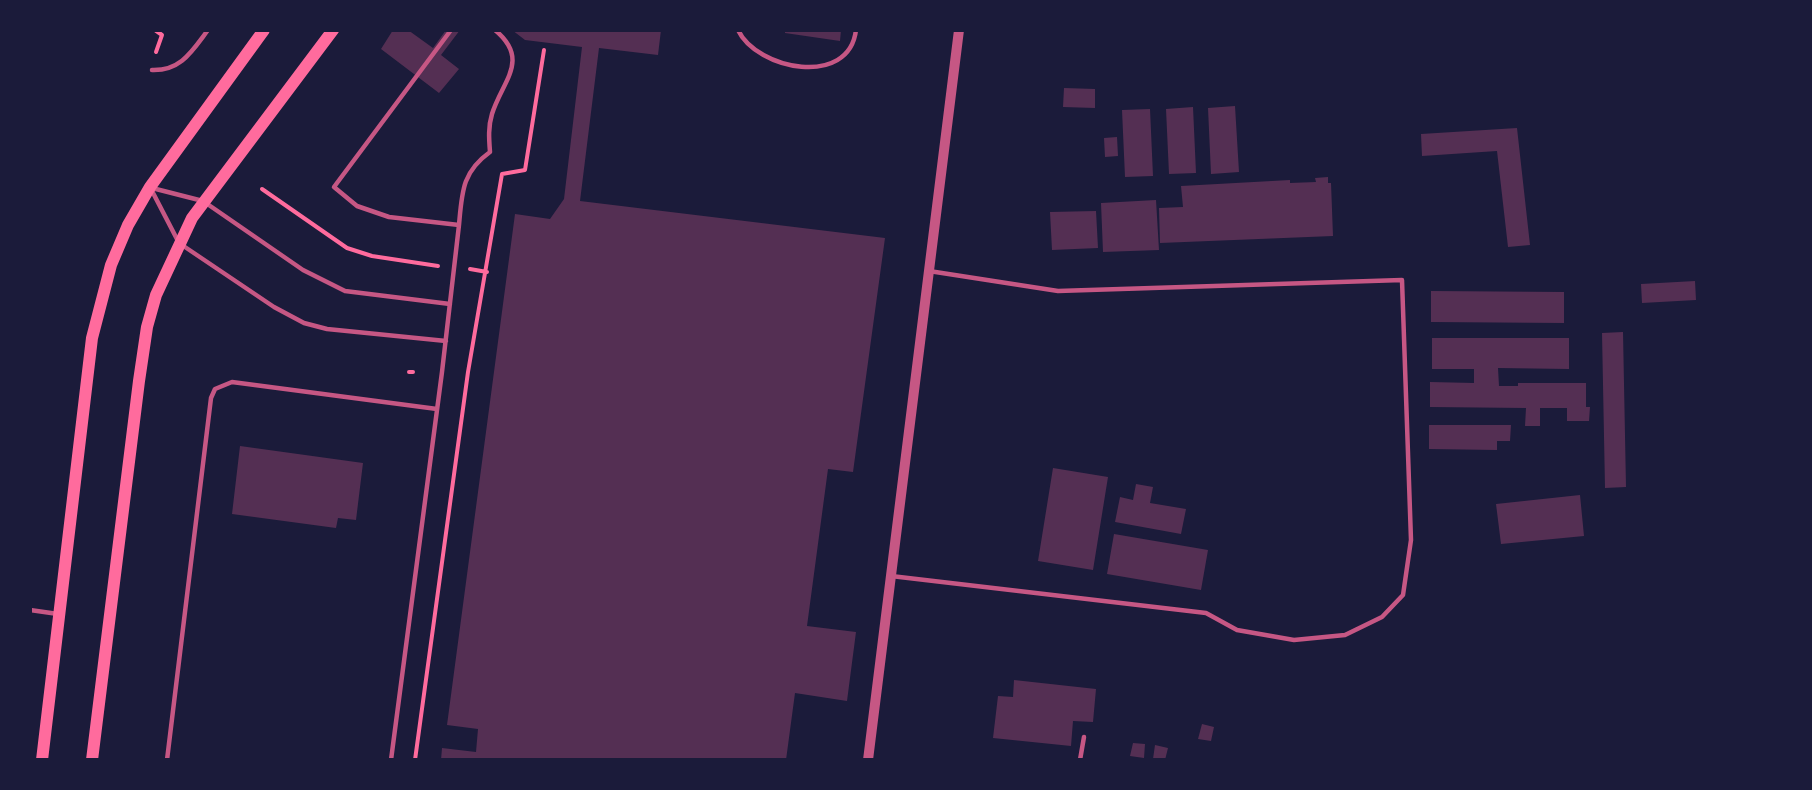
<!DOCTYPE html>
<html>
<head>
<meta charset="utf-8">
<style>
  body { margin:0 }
  #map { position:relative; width:1812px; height:790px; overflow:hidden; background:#1b1b3a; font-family:Quicksand,sans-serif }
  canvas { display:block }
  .frame { position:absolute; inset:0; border:32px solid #1b1b3a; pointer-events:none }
</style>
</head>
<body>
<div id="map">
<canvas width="1812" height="790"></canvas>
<div class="frame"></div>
</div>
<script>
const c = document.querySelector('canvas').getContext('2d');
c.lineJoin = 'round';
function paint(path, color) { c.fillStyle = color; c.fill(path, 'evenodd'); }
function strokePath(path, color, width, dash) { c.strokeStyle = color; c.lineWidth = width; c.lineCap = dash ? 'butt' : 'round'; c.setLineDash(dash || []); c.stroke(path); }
paint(new Path2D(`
  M393,30H408L433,48L446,30H460L441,55L459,69L439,93L381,49Z
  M512,30H661L658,55L599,48L580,201L885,238L853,472L828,469L807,626L856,632L847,701L795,693L786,760H441L442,748L476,752L478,729L447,725L515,214L550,219L564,199L582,47L525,40Z
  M785,30H841L840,41L785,33Z
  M1064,88L1095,89V108L1063,107Z
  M1235,106L1239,172L1211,174L1208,108Z
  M1193,107L1196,173L1169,174L1166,109Z
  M1150,109L1153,176L1125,177L1122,110Z
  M1517,128L1530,245L1508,247L1497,151L1422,156L1421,134Z
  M1117,137L1118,156L1105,157L1104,138Z
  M1328,177V183H1331L1333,236L1160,243L1159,208L1183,207L1181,186L1290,180V183L1316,182L1315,178Z
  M1156,200L1159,250L1103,252L1101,203Z
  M1096,211L1098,248L1052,250L1050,212Z
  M1695,281L1696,300L1642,303L1641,284Z
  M1431,291L1564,292V323L1431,322Z
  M1623,332L1626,487L1605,488L1602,333Z
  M1432,338H1569V369L1498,368L1499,386H1518V383H1586V407H1590L1589,421H1567V408H1540V426H1525L1526,408L1430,407V382L1474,383V369H1432Z
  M1429,425H1511L1510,441H1497V450L1429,449Z
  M240,446L363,463L356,520L338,518L336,528L232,514Z
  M1053,468L1108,477L1093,570L1038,561Z
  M1136,484L1153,487L1150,503L1186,509L1181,534L1115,522L1120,497L1133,500Z
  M1580,495L1584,536L1501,544L1496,504Z
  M1114,534L1208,550L1201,590L1107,574Z
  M1014,680L1096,689L1093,722L1073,721L1071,746L993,738L998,696L1013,697Z
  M1202,724L1214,727L1211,741L1198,739Z
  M1133,743L1145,744L1144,758L1130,756Z
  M1155,745L1168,748L1165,760L1153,759Z`), '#542f53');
strokePath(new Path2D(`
  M155,30L162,35L156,52
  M262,189L347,248L372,256L438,266
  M470,269L487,272
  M409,372H413
  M415,760L468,372L502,174L525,170L544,50`), '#ff6b9d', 4);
strokePath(new Path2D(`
  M738,30C757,70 849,88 856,30
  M152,70C181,71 192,51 208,30
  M152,188L203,201L303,270L345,291L450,304
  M151,189L179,243L274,307L304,323L327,329L446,341
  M459,225C462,192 462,172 490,152C489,139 488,127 492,114C502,81 531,60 495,30
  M891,576L1206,613L1237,630L1294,640L1345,635L1382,617L1403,595L1411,540L1402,280L1058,291L929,271
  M30,610L58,614
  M167,760L211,398L215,389L232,382L437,409
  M391,760L442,372L459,225L389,217L357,206L334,187L451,30
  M1080,760L1084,737`), '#c65784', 4.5);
strokePath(new Path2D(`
  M868,760L959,30`), '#c65784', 10);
strokePath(new Path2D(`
  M42,760L92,338L111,265L128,225L150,187L264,30
  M92,760L139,381L147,327L156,295L192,218L333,30`), '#ff6b9d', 12);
</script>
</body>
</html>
